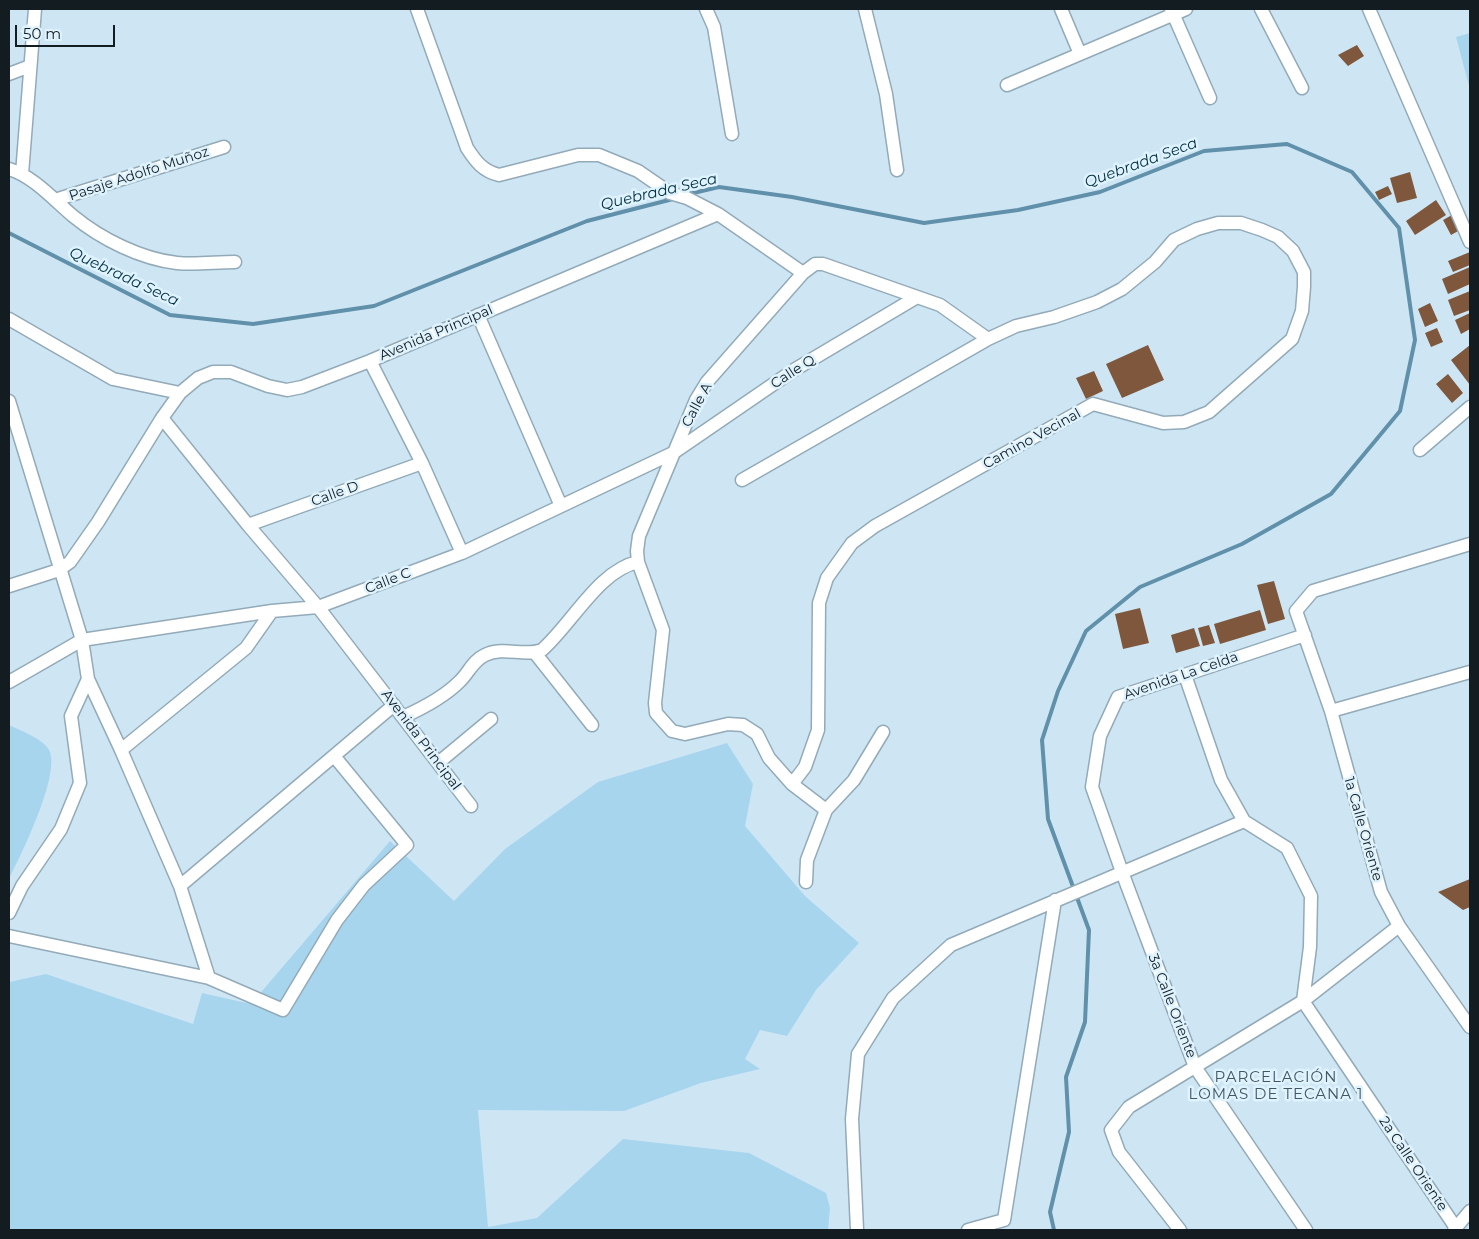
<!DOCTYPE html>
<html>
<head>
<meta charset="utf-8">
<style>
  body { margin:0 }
  #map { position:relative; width:1479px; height:1239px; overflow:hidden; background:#cee6f4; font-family:Montserrat,sans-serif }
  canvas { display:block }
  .frame { position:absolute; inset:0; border:10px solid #131c21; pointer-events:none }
  .scale { position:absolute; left:15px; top:25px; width:100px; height:22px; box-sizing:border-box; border:2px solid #131c21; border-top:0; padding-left:6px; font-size:15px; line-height:18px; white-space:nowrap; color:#131c21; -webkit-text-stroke:4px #dff3fe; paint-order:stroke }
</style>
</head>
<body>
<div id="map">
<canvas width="1479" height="1239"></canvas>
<div class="frame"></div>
<div class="scale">50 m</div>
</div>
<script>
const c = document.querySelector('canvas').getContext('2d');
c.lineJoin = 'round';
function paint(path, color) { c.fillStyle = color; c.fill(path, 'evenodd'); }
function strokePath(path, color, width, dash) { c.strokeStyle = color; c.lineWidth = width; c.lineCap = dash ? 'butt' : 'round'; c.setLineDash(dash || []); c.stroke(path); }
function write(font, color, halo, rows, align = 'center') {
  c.font = font + ' Montserrat,sans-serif'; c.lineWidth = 5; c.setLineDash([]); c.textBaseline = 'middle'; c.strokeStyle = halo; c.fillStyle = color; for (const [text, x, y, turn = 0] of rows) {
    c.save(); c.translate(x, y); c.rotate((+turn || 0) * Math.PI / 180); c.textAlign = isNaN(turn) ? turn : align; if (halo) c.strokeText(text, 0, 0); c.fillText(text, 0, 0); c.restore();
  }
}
paint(new Path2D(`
  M1470,33V85L1469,86L1456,37Z
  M9,725C21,731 45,739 50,752C59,778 21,855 9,879Z
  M727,743L753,784L745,826L805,896L859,943L816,990L787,1036L760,1030L745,1059L760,1069L701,1083L624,1111L478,1110L488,1227L537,1218L623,1139L749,1153L826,1193L830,1208L828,1230H9V982L46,974L193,1024L202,993L251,1004L390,841L454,901L505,849L598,782Z`), '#a8d5ee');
strokePath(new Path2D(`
  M689,194L719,187L792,197L924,223L1018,210L1100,192L1204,151L1287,144L1352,172L1399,228L1415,340L1400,411L1331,494L1242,544L1140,587L1086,631L1058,691L1042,740L1048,819L1089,930L1085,1022L1066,1077L1069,1132L1050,1212L1054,1230
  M9,233L170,315L253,324L374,306L587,221L673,199`), '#6191aa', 4);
paint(new Path2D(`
  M1357,45L1364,56L1348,66L1338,55Z
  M1410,172L1417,198L1397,203L1390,178Z
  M1388,186L1392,194L1379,200L1375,192Z
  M1436,200L1446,215L1415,235L1406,221Z
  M1452,215L1460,230L1451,235L1443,220Z
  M1470,252V265L1453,272L1448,261Z
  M1470,267V284L1448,294L1442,279Z
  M1470,291V310L1454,316L1448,300Z
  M1430,303L1438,321L1425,327L1418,309Z
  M1470,313V329L1461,334L1455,320Z
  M1437,328L1443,342L1431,347L1425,333Z
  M1148,345L1164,380L1122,398L1106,364Z
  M1470,345V385L1451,360Z
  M1094,371L1103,391L1086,399L1076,378Z
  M1448,374L1463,393L1452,403L1436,384Z
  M1274,581L1285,619L1268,624L1257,585Z
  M1140,608L1149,643L1123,649L1115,614Z
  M1260,610L1266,630L1220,644L1214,624Z
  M1209,625L1215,643L1203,646L1198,628Z
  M1194,628L1200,646L1176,653L1171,635Z
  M1470,879V907L1463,910L1438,892Z`), '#7e573d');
const street = new Path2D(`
  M417,9L467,148C476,162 483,171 499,175L578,155H599L638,171L670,193L687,198L718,214L803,273
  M706,9L714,27L732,134
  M865,9L886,94L897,170
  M1061,9L1080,54
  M1171,9L1210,98
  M1261,9L1302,88
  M1369,9L1470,242
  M9,74L30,66
  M1007,85L1186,9
  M9,169C33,176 54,200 73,216C101,239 141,259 177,263C196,265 216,262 235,262
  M22,174L35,9
  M55,200L224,147
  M478,315L561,506
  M9,319L113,379L180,393
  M370,361L422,463L462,553
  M9,401L82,640L88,679L121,750
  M162,418L248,525L318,607L471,806
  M1420,450L1470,407
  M742,480L988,339
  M248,525L422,463
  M1470,544L1313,591L1296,611L1331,711L1381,892L1399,926L1470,1027
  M9,586L59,570L70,562L98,522L162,418L180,393L198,378L213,372H231L268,386L287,390L302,387L370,361L718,214
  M1305,635L1118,697L1100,736L1092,787L1122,872L1195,1067L1306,1230
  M535,653L592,725
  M1185,675L1221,780L1244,821L1287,848L1311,896L1310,947L1303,1001L1456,1228
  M9,682L82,640L272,611L318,607L462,553L673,453L794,370L917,297
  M1331,711L1470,672
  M403,717C423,708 444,697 459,682C469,673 472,661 485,655C504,646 524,657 542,650C571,625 599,570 638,562
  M438,763L491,719
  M792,784L805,767L818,730L819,603L827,578L852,543L875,526L1093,404L1163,423L1184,422L1209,412L1292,339L1302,311L1304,287V272L1293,251L1278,237L1262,230L1241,223H1218L1197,229L1174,240L1155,262L1122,289L1097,302L1054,317L1016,326L988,339L940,305L823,264H815L803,273L707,382L696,400L639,536L637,551L638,562L663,630L655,703L656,713L672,731L685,734L728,724L743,725L757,734L769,758L792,784L826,810
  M806,882L807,860L826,810L854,780L883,732
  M180,886L394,705
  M9,913L22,886L61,829L80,783L71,716L88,679
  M9,936L209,978L283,1010L337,920L364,885L407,845L334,756
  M209,978L180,886L121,750L246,648L272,611
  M857,1230L852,1119L858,1054L893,998L951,945L1244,821
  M968,1230L1004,1220L1055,900
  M1180,1230L1119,1152L1111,1130L1129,1107L1303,1001L1399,926
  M1454,1230L1470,1211`);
strokePath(street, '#93aab8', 15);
strokePath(street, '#fff', 12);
write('14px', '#131c21', '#dff3fe', [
  ["Pasaje Adolfo Muñoz",139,174,-18],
  ["Avenida Principal",436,333,-23],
  ["Calle Q",793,372,-33],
  ["Calle A",697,405,-62],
  ["Camino Vecinal",1032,439,-29],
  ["Calle D",335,494,-20],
  ["Calle C",388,581,-21],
  ["Avenida La Celda",1181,676,-19],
  ["Avenida Principal",421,740,53],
  ["1a Calle Oriente",1363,829,74],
  ["3a Calle Oriente",1172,1006,69],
  ["2a Calle Oriente",1413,1164,56]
]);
write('italic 15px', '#022f41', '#dff3fe', [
  ["Quebrada Seca",1141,163,-20],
  ["Quebrada Seca",659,192,-13],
  ["Quebrada Seca",124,277,25]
]);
c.letterSpacing = '1px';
write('15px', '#425763', '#dff3fe', [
  ["PARCELACIÓN",1276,1078],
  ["LOMAS DE TECANA 1",1276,1095]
]);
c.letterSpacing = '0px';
</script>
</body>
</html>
